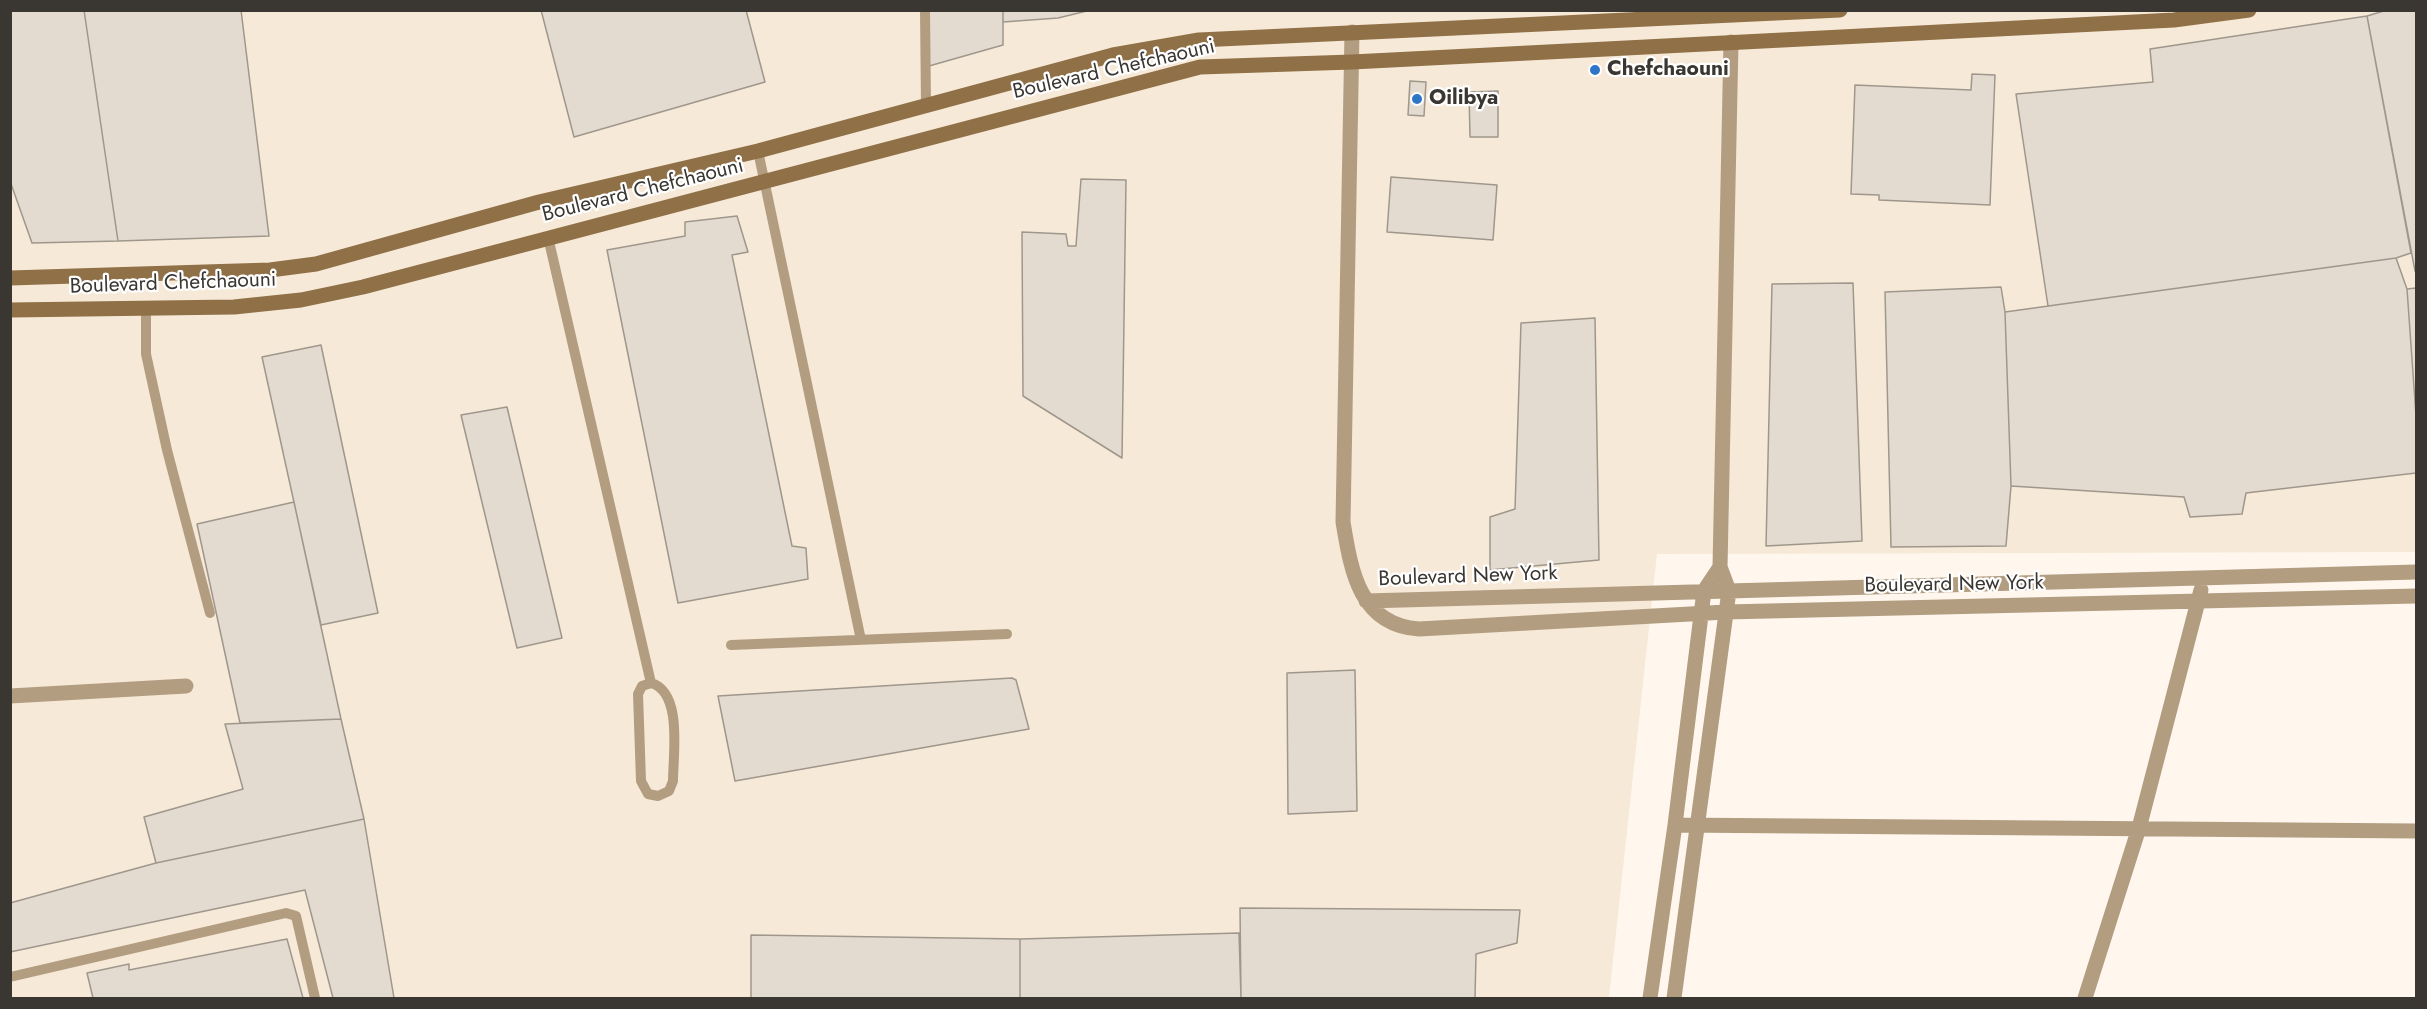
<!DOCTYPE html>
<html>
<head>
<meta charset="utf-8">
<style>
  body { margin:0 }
  #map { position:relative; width:2427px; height:1009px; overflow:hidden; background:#fff7ee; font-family:Jost,sans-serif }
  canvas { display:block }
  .frame { position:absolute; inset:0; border:12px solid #3a3632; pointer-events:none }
</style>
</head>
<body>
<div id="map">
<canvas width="2427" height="1009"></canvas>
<div class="frame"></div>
</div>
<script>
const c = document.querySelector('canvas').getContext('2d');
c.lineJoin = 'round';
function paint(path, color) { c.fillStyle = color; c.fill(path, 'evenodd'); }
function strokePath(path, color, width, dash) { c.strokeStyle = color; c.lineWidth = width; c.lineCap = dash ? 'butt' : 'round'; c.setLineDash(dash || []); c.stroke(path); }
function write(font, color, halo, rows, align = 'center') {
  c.font = font + ' Jost,sans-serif'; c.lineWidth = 4.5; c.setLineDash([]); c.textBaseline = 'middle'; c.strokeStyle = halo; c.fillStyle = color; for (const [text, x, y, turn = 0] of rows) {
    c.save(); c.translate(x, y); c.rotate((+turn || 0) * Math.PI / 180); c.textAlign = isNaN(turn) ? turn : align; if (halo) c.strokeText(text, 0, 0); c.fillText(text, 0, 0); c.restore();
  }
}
paint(new Path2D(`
  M10,11H2416V552L1657,554L1609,998H11Z`), '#f7e9d7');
const building = new Path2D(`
  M10,10H84L118,241L32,243L10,181Z
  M84,10H241L269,236L118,241Z
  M541,10H746L765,82L574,137Z
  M929,10H1003V45L929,66Z
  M1003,10H1091L1058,18L1003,22Z
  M2387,10H2416V271H2415L2367,16Z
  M2367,16L2411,253L2396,258L2048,306L2016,94L2153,82L2150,49Z
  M1972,74L1995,75L1990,205L1879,200V195L1851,194L1855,85L1971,90Z
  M1410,81L1426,82L1424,116L1408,115Z
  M1498,91V137H1470L1469,92Z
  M1391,177L1497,185L1493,240L1387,232Z
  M1081,179L1126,180L1122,458L1023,396L1022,232L1066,234L1068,246H1076Z
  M737,216L748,252L732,255L792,546L806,548L808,579L678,603L607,250L685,236V222Z
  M2396,258L2407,289L2416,416V473L2246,493L2242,514L2190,517L2184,497L2011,486L2005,312Z
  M1853,283L1862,541L1766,546L1772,284Z
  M2001,287L2005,312L2011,486L2006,546L1891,547L1885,292Z
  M2416,288V416L2407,289Z
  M1595,318L1599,560L1490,570V517L1515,509L1521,323Z
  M321,345L378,613L321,625L262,357Z
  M507,407L562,638L517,648L461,415Z
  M294,502L341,719L240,723L197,524Z
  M1355,670L1357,811L1288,814L1287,673Z
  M1012,678L1016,680L1029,729L735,781L718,696Z
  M341,719L364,819L156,863L144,817L243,789L225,724Z
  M364,819L394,998H333L305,890L10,952V903L156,863Z
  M1240,908L1520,910L1517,943L1476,954L1475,998H1241Z
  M1239,933L1241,998H1020V939Z
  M751,935L1020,939V998H751Z
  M287,939L303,998H93L87,973L129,964V970Z`);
paint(building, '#e4dbd0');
strokePath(building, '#9f978c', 1.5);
strokePath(new Path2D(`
  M925,10L926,106
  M758,151L861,640
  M548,237L651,683
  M146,308V354L167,450L210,613
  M731,645L1007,634
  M651,683C683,692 673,755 673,781L669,791L658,796L648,794L641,781L638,694L642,686Z
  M10,977L286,913L296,916L315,998`), '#b29d81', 10);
strokePath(new Path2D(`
  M1352,32L1343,522C1351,570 1359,625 1419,629L1726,612L2416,596
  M1366,601L2416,572
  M10,696L186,686
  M1675,825L2416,831
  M1650,998L1675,825L1704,591L1720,567
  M1674,998L1729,591L1720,567L1731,42
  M2085,998L2139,828L2201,590`), '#b29d81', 15);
strokePath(new Path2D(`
  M10,278L270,270L316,264L539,202L758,151L1113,55L1199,40L1840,10
  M10,310L234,307L301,300L363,287L1200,67L1352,62L2174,20L2249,10`), '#8f7047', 15);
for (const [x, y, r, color] of [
  [1595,70,6,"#2d75c6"],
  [1417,99,6,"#2d75c6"]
]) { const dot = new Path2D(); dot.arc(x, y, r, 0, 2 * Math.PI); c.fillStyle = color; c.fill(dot); strokePath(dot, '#fff', 2); }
write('21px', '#3a3632', '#fff', [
  ["Boulevard Chefchaouni",1114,70,-13],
  ["Boulevard Chefchaouni",643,191,-14],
  ["Boulevard Chefchaouni",173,284,-2],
  ["Boulevard New York",1468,577,-2],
  ["Boulevard New York",1954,585,-1]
]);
write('bold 21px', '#3a3632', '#fff', [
  ["Chefchaouni",1607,70],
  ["Oilibya",1429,99]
], 'left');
</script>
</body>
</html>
